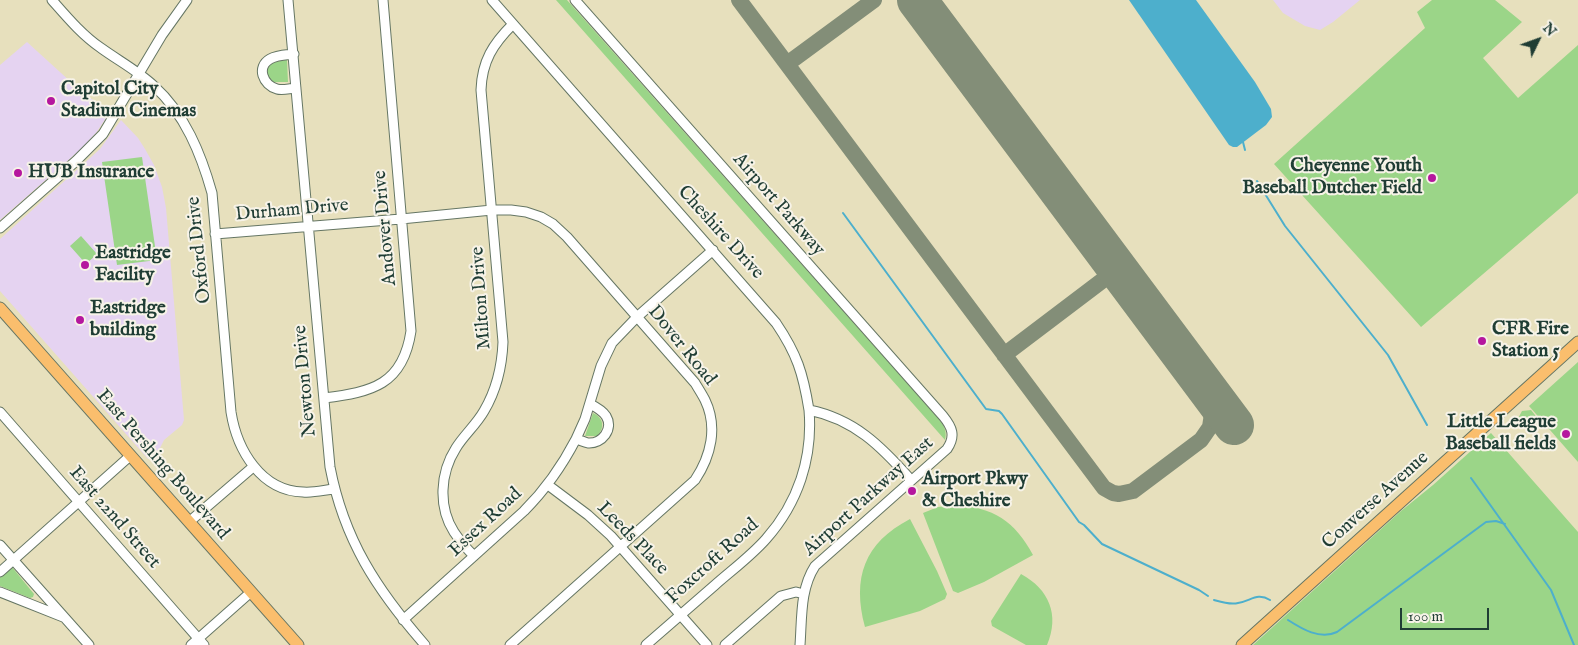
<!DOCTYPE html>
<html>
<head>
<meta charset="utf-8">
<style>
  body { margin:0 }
  #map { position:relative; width:1578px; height:645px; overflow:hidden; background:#e7e0bd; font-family:"IM FELL English",serif }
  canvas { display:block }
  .north { position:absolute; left:1513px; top:15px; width:50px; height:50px; -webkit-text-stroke:4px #f7f3e8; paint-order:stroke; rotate:48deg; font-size:14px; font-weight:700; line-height:20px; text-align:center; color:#1f3d34 }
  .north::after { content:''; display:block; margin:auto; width:18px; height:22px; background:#1f3d34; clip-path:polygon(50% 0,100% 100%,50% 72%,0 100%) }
  .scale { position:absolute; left:1400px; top:608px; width:89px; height:22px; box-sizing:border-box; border:2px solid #1f3d34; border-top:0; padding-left:6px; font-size:15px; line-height:18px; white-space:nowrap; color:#1f3d34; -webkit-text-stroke:4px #f7f3e8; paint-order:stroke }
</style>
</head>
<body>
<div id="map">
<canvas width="1578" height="645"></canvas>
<div class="north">N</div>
<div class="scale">100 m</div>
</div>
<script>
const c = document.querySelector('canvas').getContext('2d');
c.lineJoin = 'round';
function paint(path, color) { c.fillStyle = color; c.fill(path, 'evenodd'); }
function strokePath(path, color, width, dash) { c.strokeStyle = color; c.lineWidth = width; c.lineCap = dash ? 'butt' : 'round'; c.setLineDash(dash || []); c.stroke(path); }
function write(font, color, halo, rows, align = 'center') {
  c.font = font + ' "IM FELL English",serif'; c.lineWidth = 4; c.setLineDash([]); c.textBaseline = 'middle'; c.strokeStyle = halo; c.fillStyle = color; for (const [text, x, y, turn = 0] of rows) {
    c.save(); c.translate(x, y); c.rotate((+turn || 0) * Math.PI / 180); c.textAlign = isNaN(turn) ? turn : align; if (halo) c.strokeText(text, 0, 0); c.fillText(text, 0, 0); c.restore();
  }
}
paint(new Path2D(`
  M1273,0H1360L1333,22L1320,30L1305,26L1283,13Z
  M27,42L83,93L110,112L96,133L81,149L0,220V65Z
  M121,120L138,138L145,149L154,165L162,187L166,208L184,420L182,425L164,440L160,448L148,459L0,291V239L100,149Z`), '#e5d3f1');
paint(new Path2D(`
  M556,0H567L929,408C937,418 949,426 945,440Z
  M1432,0H1495L1522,22L1483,58L1518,98L1578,45V193L1421,327L1274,164L1425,28L1417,12Z
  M287,60L288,82H273L268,78C265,62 275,62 287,60Z
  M142,157L157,260L117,265L102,162Z
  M81,236L97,254L86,264L70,246Z
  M1578,362V462L1529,406Z
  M1531,410L1543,425L1530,430L1514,426L1522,411Z
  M593,413C604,418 605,428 597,436H585Z
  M1491,433L1578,532V645H1253L1401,511L1433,485Z
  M955,505C993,507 1015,521 1033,555L984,582L958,593L953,591L923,513L938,507Z
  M910,519L937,571L947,594L945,599L920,611L865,627C852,578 864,543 910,519Z
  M12,567L34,594L33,597L30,598L0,586V576Z
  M1021,574C1049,589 1060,615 1047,645H1026L992,626L991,621Z`), '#9bd588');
paint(new Path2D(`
  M1129,0H1196L1255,82L1271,109L1272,117L1266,125L1237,147H1233L1229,145Z`), '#4dafcc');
strokePath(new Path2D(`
  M1243,142L1245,150
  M1257,181L1285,226L1388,355L1427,425
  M843,213L986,409L999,411L1002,414L1079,522L1084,525L1102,544L1199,590L1208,596
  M1471,478L1551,590L1574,645
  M1214,600C1221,602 1230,605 1238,603C1251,601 1257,592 1270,600
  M1288,620C1302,629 1320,640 1337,632L1486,522L1496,521L1505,524`), '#4dafcc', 2);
strokePath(new Path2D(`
  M739,0L1104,488L1113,493L1119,494L1133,491L1201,440L1210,427L1212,414L1211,400L1201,381
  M910,0L925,11
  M787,64L874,0
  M1004,355L1107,277C1113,268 1111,262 1106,253`), '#838e78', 16);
strokePath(new Path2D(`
  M917,0L1234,425`), '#838e78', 40);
const minor = new Path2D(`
  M52,0C67,17 82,35 101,48C119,61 138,71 154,86C185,114 201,154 212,193L231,412C237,450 261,491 303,492C314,493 324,490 334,489
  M288,0L330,467C344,540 377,590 425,645
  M492,0L776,323C797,354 803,373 809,410C854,419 881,446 911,480
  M575,0L943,416C952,427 956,436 947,449L815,566C800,589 802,618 800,645
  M294,54C286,55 277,55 270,59C256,67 263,85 277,89C283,91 290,88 296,88
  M0,228L76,161L103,134L162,35L187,0
  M215,234L401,219L492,210H511L526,212L541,217L553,224L567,237L695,383C698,388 702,394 705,400C718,427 711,456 695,480L510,645
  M324,398C372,392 403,385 411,331L383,0
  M0,412L204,645
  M576,439L585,419L601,366L612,343L637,317L713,250
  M548,485L588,515L611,536L707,645
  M189,522L253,467
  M0,545L89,645
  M474,556C467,549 460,541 454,532C438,507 440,473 456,448C464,435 476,425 484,411C497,389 502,367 503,342L481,90C482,61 493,44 513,24
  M0,572L130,456
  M0,592L63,617
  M403,620L524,511C546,489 562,466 576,439C580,440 584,442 588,443C602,444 614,429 606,416C602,410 596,407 590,404
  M191,645L251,592
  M646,645C669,625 692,605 715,585C732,570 751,556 766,539C798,503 813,458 809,410
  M725,645L781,596L796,592L804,594`);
const major = new Path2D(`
  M0,308L298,645
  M1242,645L1578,342`);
strokePath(minor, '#657664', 11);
strokePath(major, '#657664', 13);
strokePath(minor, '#fff', 9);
strokePath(major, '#fabe6d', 11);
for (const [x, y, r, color] of [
  [51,101,5,"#b5179e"],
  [18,173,5,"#b5179e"],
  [1432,178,5,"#b5179e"],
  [85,265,5,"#b5179e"],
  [80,320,5,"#b5179e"],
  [1482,341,5,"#b5179e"],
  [1566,434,5,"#b5179e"],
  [912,491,5,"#b5179e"]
]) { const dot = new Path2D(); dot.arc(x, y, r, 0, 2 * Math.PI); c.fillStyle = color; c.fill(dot); strokePath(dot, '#f7f3e8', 2); }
write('bold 19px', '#1f3d34', '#f7f3e8', [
  ["Capitol City",61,90],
  ["Stadium Cinemas",61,112],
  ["Cheyenne Youth",1422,167,"right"],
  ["Baseball Dutcher Field",1422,189,"right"],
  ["HUB Insurance",28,173],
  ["Eastridge",95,254],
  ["Facility",95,276],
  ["Eastridge",90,309],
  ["building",90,331],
  ["CFR Fire",1492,330],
  ["Station 5",1492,352],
  ["Little League",1556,423,"right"],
  ["Baseball fields",1556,445,"right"],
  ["Airport Pkwy",922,480],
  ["& Cheshire",922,502]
], 'left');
write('19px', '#1f3d34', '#f7f3e8', [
  ["Airport Parkway",778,205,49],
  ["Durham Drive",292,211,-5],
  ["Andover Drive",386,228,-95],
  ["Cheshire Drive",720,233,48],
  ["Oxford Drive",200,250,-96],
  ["Milton Drive",482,298,-94],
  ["Dover Road",681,346,51],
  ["Newton Drive",306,381,-95],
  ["East Pershing Boulevard",162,465,49],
  ["Airport Parkway East",869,497,-42],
  ["Converse Avenue",1376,501,-42],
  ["East 22nd Street",114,518,49],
  ["Essex Road",486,523,-43],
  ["Leeds Place",632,539,46],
  ["Foxcroft Road",713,562,-42]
]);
</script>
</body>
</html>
